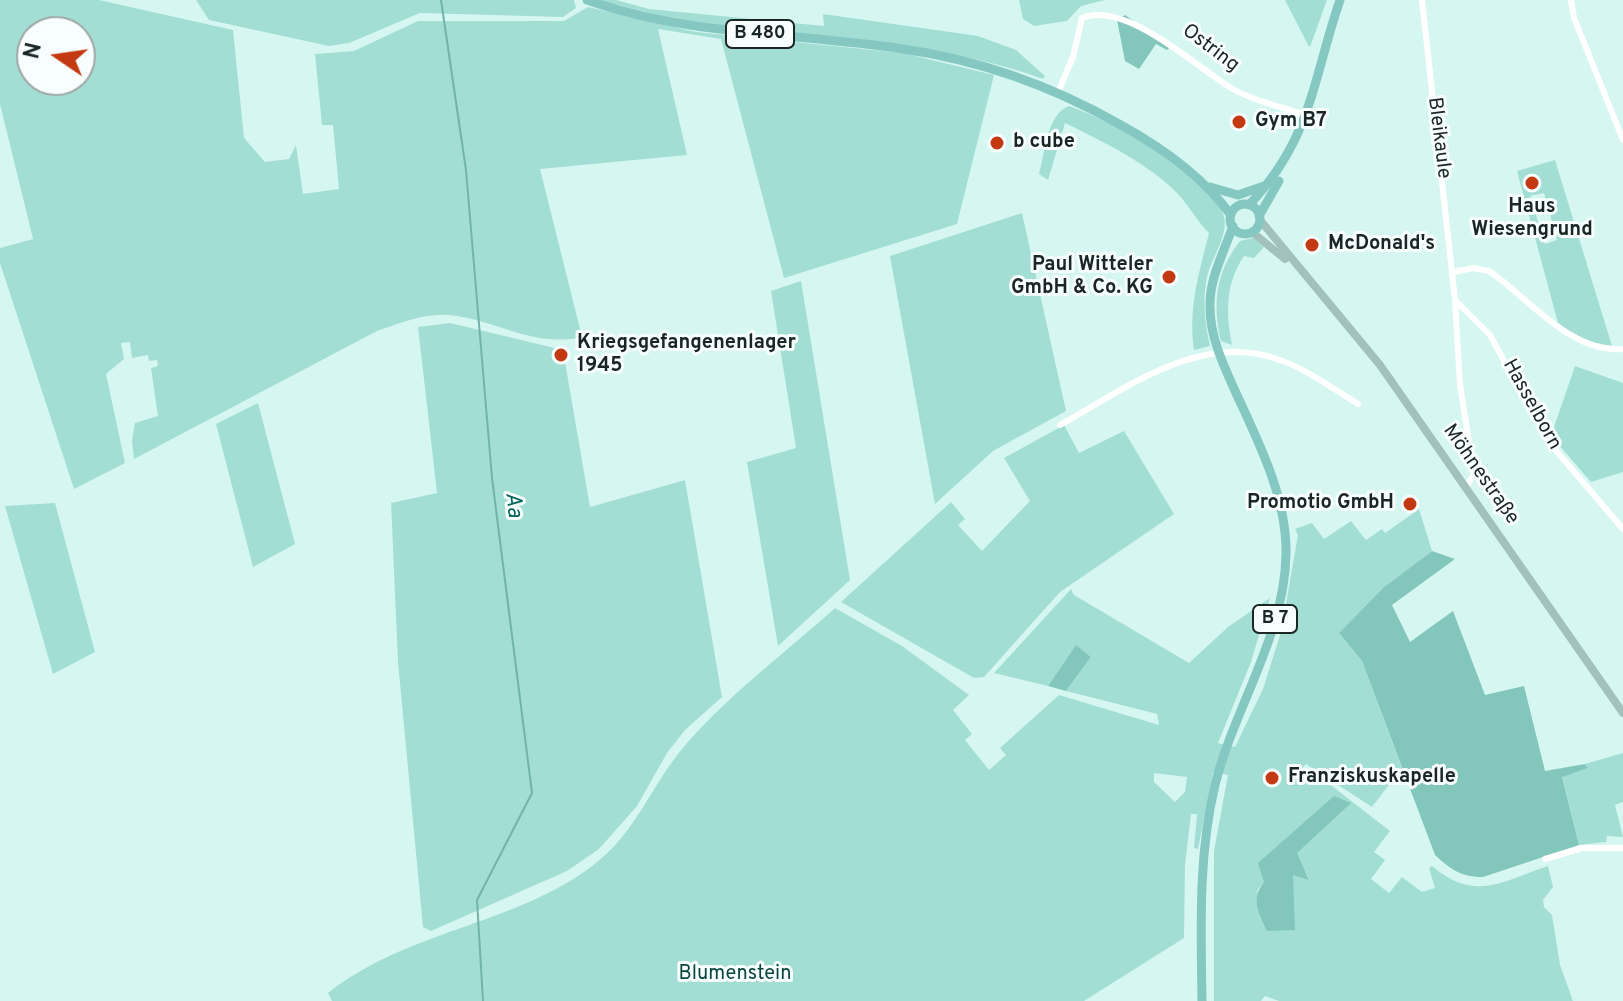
<!DOCTYPE html>
<html>
<head>
<meta charset="utf-8">
<style>
  body { margin:0 }
  #map { position:relative; width:1623px; height:1001px; overflow:hidden; background:#d6f7f1; font-family:Overpass,sans-serif }
  canvas { display:block }
  .north { position:absolute; left:16px; top:16px; width:80px; height:80px; box-sizing:border-box; background:#f8fefd; border:2px solid #9fa8a6; border-radius:50%; rotate:283deg; font-size:22px; font-weight:700; line-height:32px; text-align:center; color:#1a2624 }
  .north::after { content:''; display:block; margin:auto; width:28px; height:36px; background:#c33a12; clip-path:polygon(50% 0,100% 100%,50% 72%,0 100%) }
</style>
</head>
<body>
<div id="map">
<canvas width="1623" height="1001"></canvas>
<div class="north">N</div>
</div>
<script>
const c = document.querySelector('canvas').getContext('2d');
c.lineJoin = 'round';
function paint(path, color) { c.fillStyle = color; c.fill(path, 'evenodd'); }
function strokePath(path, color, width, dash) { c.strokeStyle = color; c.lineWidth = width; c.lineCap = dash ? 'butt' : 'round'; c.setLineDash(dash || []); c.stroke(path); }
function write(font, color, halo, rows, align = 'center') {
  c.font = font + ' Overpass,sans-serif'; c.lineWidth = 6; c.setLineDash([]); c.textBaseline = 'middle'; c.strokeStyle = halo; c.fillStyle = color; for (const [text, x, y, turn = 0] of rows) {
    c.save(); c.translate(x, y); c.rotate((+turn || 0) * Math.PI / 180); c.textAlign = isNaN(turn) ? turn : align; if (halo) c.strokeText(text, 0, 0); c.fillText(text, 0, 0); c.restore();
  }
}
paint(new Path2D(`
  M0,0H99L233,30L244,138L265,162L289,159L296,145L303,194L339,189L333,125H322L315,54L354,51L418,21H564L588,7L696,32L903,53L994,75L957,224L784,278L721,39L658,29L687,155L540,169L582,337C533,348 497,320 449,315C424,313 400,323 377,331L134,459L132,441L135,423L158,416L151,368L158,366L157,360L149,361L148,355L132,358L130,342L121,343L124,359L106,374L125,463L74,489L0,263V248L33,239L0,104ZM32,32H80V80H32Z
  M196,0H574L576,8L563,17L420,13L349,43L329,46L209,20Z
  M601,0H616L649,9L824,26L823,14L978,36L1016,50L1045,76L1043,79C900,27 745,44 601,0Z
  M1019,0H1105L1081,6L1067,21L1034,26L1023,19Z
  M1285,0H1327L1310,47L1308,45Z
  M1069,106C1125,126 1179,164 1220,206C1234,231 1213,252 1207,277C1202,300 1205,323 1210,346L1194,350C1188,308 1199,273 1209,233C1195,219 1188,203 1173,189C1142,160 1103,142 1065,123L1048,180L1039,174C1045,153 1047,114 1069,106Z
  M1555,160L1612,346L1584,341L1558,323L1517,171ZM1544,193L1557,240L1545,244L1530,196Z
  M1022,213L1066,411L993,451L935,504L890,256Z
  M1253,238L1264,247L1254,258L1244,256C1225,284 1226,313 1232,345L1221,341C1212,303 1216,272 1240,241Z
  M801,281L850,580L778,646L747,462L796,448L771,291Z
  M450,323L563,350L590,507L685,480L722,697L685,730L667,753L637,806L599,849L567,871L431,931L423,927L398,662L391,503L437,493L418,327Z
  M1575,366L1623,383V472L1591,482L1551,436Z
  M258,403L295,544L253,567L216,424Z
  M1064,425L1079,453L1124,431L1174,514L1060,592L984,677L974,678L841,602L951,502L965,519L958,525L982,551L1030,501L1004,458Z
  M55,503L95,652L53,674L5,506Z
  M1419,509L1432,551L1384,587L1339,633L1362,661L1402,768L1372,807L1306,764L1299,771L1332,786L1390,831L1374,852L1385,860L1371,879L1389,893L1402,877L1422,892L1435,888L1429,868L1432,866C1475,902 1501,882 1548,866L1553,887L1543,900L1544,907L1552,915L1560,965L1573,1001H1279L1265,996L1261,1001H1214V851L1228,775L1213,772L1198,849L1194,848L1197,814H1191L1185,865L1184,938L1084,1001H332L328,993C406,931 513,925 591,867C638,832 650,785 687,743C730,694 786,652 835,608L902,646L969,695L953,710L972,734L965,740L989,770L1006,755L1000,748L1059,695L1159,725L1157,714L1066,691L1091,657L1076,646L1048,686L994,673L1071,589L1074,595L1189,663L1228,627L1270,598L1251,662L1218,743L1235,747L1263,689L1281,632L1298,535L1295,529L1312,523L1324,539L1351,521L1366,540L1382,529L1385,533ZM1154,773L1187,777L1185,792L1175,802L1154,782ZM1351,803L1296,853L1309,879L1293,874L1256,892L1264,882Z
  M1623,753V802L1615,805L1623,837L1607,836L1606,842L1579,845L1562,776L1588,768L1585,764Z`), '#a3ded5');
paint(new Path2D(`
  M1125,15L1170,47L1167,50L1156,44L1139,69L1125,61L1117,20Z
  M1432,551L1455,559L1392,605L1410,642L1453,611L1485,695L1524,686L1545,771L1585,764L1588,768L1562,777L1579,845L1483,877C1462,877 1451,870 1435,855L1362,661L1339,633L1384,587Z
  M1076,645L1091,657L1066,691L1048,686Z
  M1334,796L1351,803L1297,853L1309,880L1293,875L1295,930L1267,931C1259,913 1250,900 1264,882L1258,863Z`), '#83c6bb');
strokePath(new Path2D(`
  M441,0L466,170L492,478L532,793L477,900L483,1001`), '#72b4aa', 2);
strokePath(new Path2D(`
  M1422,0L1455,300L1490,335L1547,440L1623,529
  M1571,0L1574,18L1623,140
  M1058,92L1073,57L1082,18C1125,0 1195,66 1231,88C1254,101 1281,107 1306,115
  M1454,272L1473,268L1489,271C1529,298 1571,354 1623,349
  M1455,300L1460,385L1474,474L1466,487
  M1060,425C1125,389 1199,332 1277,359C1305,368 1332,388 1358,404
  M1545,859L1582,848H1623`), '#fff', 6);
strokePath(new Path2D(`
  M1260,220L1380,365L1623,713
  M1252,232L1285,259`), '#a2c0bc', 8);
strokePath(new Path2D(`
  M587,0C689,36 798,33 903,49C980,60 1052,86 1119,124C1161,147 1203,177 1231,215
  M1210,187L1238,195L1264,186
  M1230 219a15 15 0 1 1 30 0a15 15 0 1 1-30 0Z
  M1249,205C1312,138 1312,82 1340,0
  M1259,216L1279,181
  M1202,1001C1201,928 1198,856 1215,785C1234,708 1285,635 1286,554C1287,498 1259,443 1236,393C1224,366 1210,338 1210,307C1209,279 1224,252 1233,226`), '#85c8c1', 9);
for (const [x, y, r, color] of [
  [1239,122,8,"#c33a12"],
  [997,143,8,"#c33a12"],
  [1532,183,8,"#c33a12"],
  [1312,245,8,"#c33a12"],
  [1169,277,8,"#c33a12"],
  [561,355,8,"#c33a12"],
  [1410,504,8,"#c33a12"],
  [1272,778,8,"#c33a12"]
]) { const dot = new Path2D(); dot.arc(x, y, r, 0, 2 * Math.PI); c.fillStyle = color; c.fill(dot); strokePath(dot, '#f8fefd', 3); }
for (const [x, y, w] of [
  [760,34,68],
  [1275,619,44]
]) { const box = new Path2D(); box.roundRect(x - w / 2, y - 14, w, 28, 6); c.fillStyle = '#f8fefd'; c.fill(box); strokePath(box, '#1a2624', 2); }
write('bold 18px', '#1a2624', null, [
  ["B 480",760,34],
  ["B 7",1275,619]
]);
write('20px', '#1a2624', '#f8fefd', [
  ["Ostring",1210,49,37],
  ["Bleikaule",1438,138,83],
  ["Hasselborn",1531,405,61],
  ["Möhnestraße",1480,475,55]
]);
write('bold 20px', '#1a2624', '#f8fefd', [
  ["Gym B7",1255,122],
  ["b cube",1013,143],
  ["Haus",1532,208,"center"],
  ["Wiesengrund",1532,231,"center"],
  ["McDonald's",1328,245],
  ["Paul Witteler",1153,266,"right"],
  ["GmbH & Co. KG",1153,289,"right"],
  ["Kriegsgefangenenlager",577,344],
  ["1945",577,367],
  ["Promotio GmbH",1394,504,"right"],
  ["Franziskuskapelle",1288,778]
], 'left');
write('20px', '#09463f', '#f8fefd', [
  ["Blumenstein",735,975]
]);
write('italic 22px', '#016359', '#f8fefd', [
  ["Aa",512,505,83]
]);
</script>
</body>
</html>
